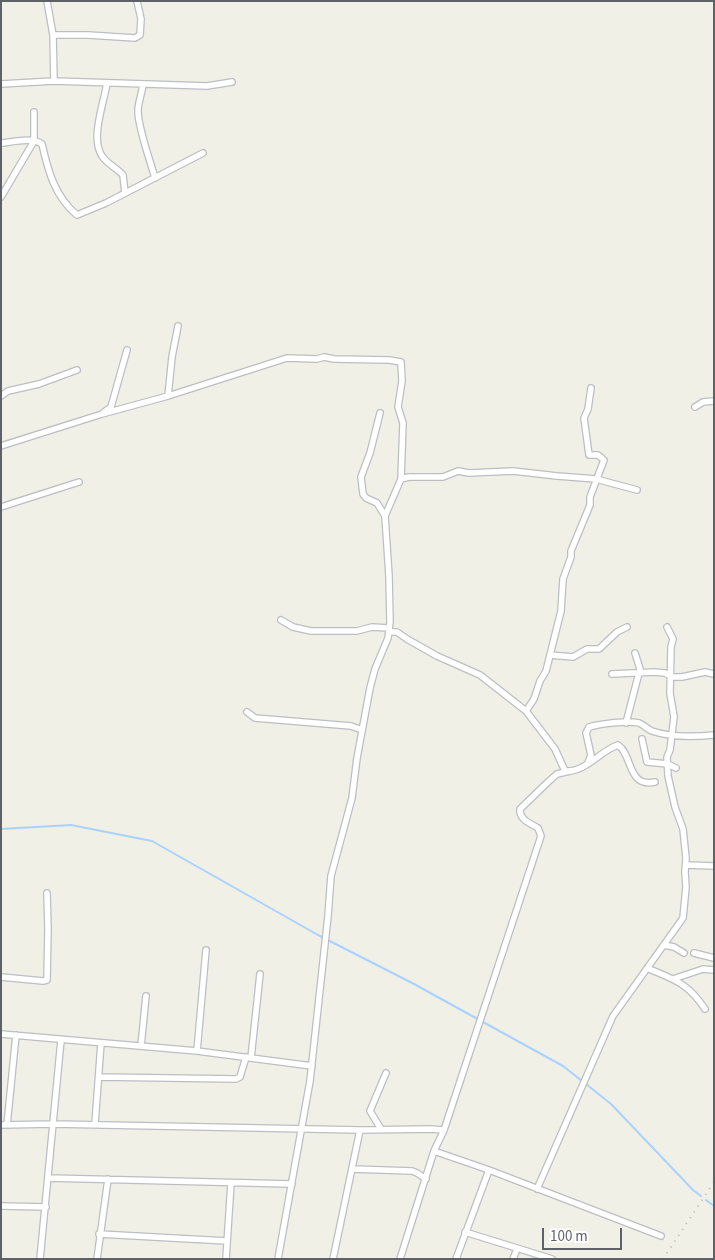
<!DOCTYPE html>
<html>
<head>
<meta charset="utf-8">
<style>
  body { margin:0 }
  #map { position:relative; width:715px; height:1260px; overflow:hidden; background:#f1f0e7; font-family:"Source Sans 3",sans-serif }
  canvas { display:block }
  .frame { position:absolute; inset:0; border:2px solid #5e6268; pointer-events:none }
  .scale { position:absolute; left:542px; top:1228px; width:80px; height:22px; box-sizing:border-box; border:2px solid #5e6268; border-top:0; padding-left:6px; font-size:15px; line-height:18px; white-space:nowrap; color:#5e6268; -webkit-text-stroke:4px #fff; paint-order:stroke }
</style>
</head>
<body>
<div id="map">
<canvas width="715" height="1260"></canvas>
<div class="frame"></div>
<div class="scale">100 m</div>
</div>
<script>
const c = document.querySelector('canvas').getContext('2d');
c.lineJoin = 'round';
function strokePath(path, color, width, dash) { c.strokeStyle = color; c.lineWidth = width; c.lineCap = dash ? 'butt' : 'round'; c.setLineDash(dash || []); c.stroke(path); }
strokePath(new Path2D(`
  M1,829L71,825L152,841L318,935L414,984L563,1066L582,1081
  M586,1084L611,1104L693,1190L701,1196
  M706,1200L714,1206`), '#a9d2ff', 2);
const street = new Path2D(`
  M47,1L53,35L54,81
  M53,35H88L135,38L140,35L141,19L137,1
  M107,83C104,103 90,138 102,156C107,164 117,168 123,175L125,193
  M1,84L54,81L207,86L232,82
  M143,84C142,94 138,102 138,111C138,128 150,160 155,178
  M1,143C13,142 32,137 42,144C48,171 55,197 77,215L106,203L203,153
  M1,197L34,141V112
  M1,396L8,391L39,384L77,370
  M168,396L287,358L317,359L324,357L334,359L389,360L401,362L402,381L398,407L403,423L401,479
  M695,407L703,402L714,401
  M103,413L111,407L127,350
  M1,446L102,414L168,396L172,357L178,326
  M1,507L79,482
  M385,516L401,479L409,477H443L458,471L469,473L513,471L557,476L596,479L637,490
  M281,620L293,627L311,631H357L372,627L389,628
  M389,632H397L407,639L437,656L480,675L526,711L555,749L565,771C585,773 601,750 618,745C633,755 627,788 655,782
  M550,655L573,657L587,649H599L617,632L627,627
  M612,674L654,672L665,673L672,677H682L705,672L714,674
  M526,711L534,699L540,681L546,671L561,611L563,579L571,557V551L590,505V497L604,460L598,455H589L584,418L588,409L591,388
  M247,712L255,718L351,726L362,730
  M626,723L640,669L635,653
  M642,739L647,762L668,764L676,768
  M588,763L591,755L586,733L589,727C599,724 629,720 639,723C644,725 647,729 652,731C672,738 694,737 714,735
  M686,865L714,866
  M664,945L674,947L684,953
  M694,953L714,958
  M647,968C675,980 688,983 705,1009
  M1,977L43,981L47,980L48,929L47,893
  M673,979L703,969L714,970
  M1,1034L197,1051L312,1066
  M141,1046L146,996
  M197,1051L206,950
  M251,1058L260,974
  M100,1077L236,1079L240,1077L246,1057
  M95,1124L101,1043
  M1,1125L53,1124L360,1130L430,1129L444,1130L434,1151L400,1259
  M7,1125L16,1035
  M381,1129L370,1111L386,1073
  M444,1130L541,836L538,828C530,823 519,820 520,809L548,782L557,774L570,771
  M434,1151L489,1170
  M352,1169L412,1171L417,1173L426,1179
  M48,1178L292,1184
  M537,1189L613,1016L683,918L686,887L685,872L686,858L683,829L675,807L668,776L667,757L670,750L674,717L670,693L671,647L673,639L667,627
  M1,1206L46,1207
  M465,1232L552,1259
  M99,1234L227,1241
  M40,1259L61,1040
  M97,1259L108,1179
  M226,1259L231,1183
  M278,1259L310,1081L328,916L331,876L352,798L357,758L370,688L375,669L388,638L390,622L389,576L385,516L377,503L366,498L363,494L361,477L370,453L380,413
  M333,1259L360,1130
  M456,1259L489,1170L661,1236
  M513,1259L517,1249`);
strokePath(street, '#bbbec3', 8);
strokePath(street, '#fff', 5.5);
strokePath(new Path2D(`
  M663,1259L714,1182`), '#b8b9b9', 2, [1, 6]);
</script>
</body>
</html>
